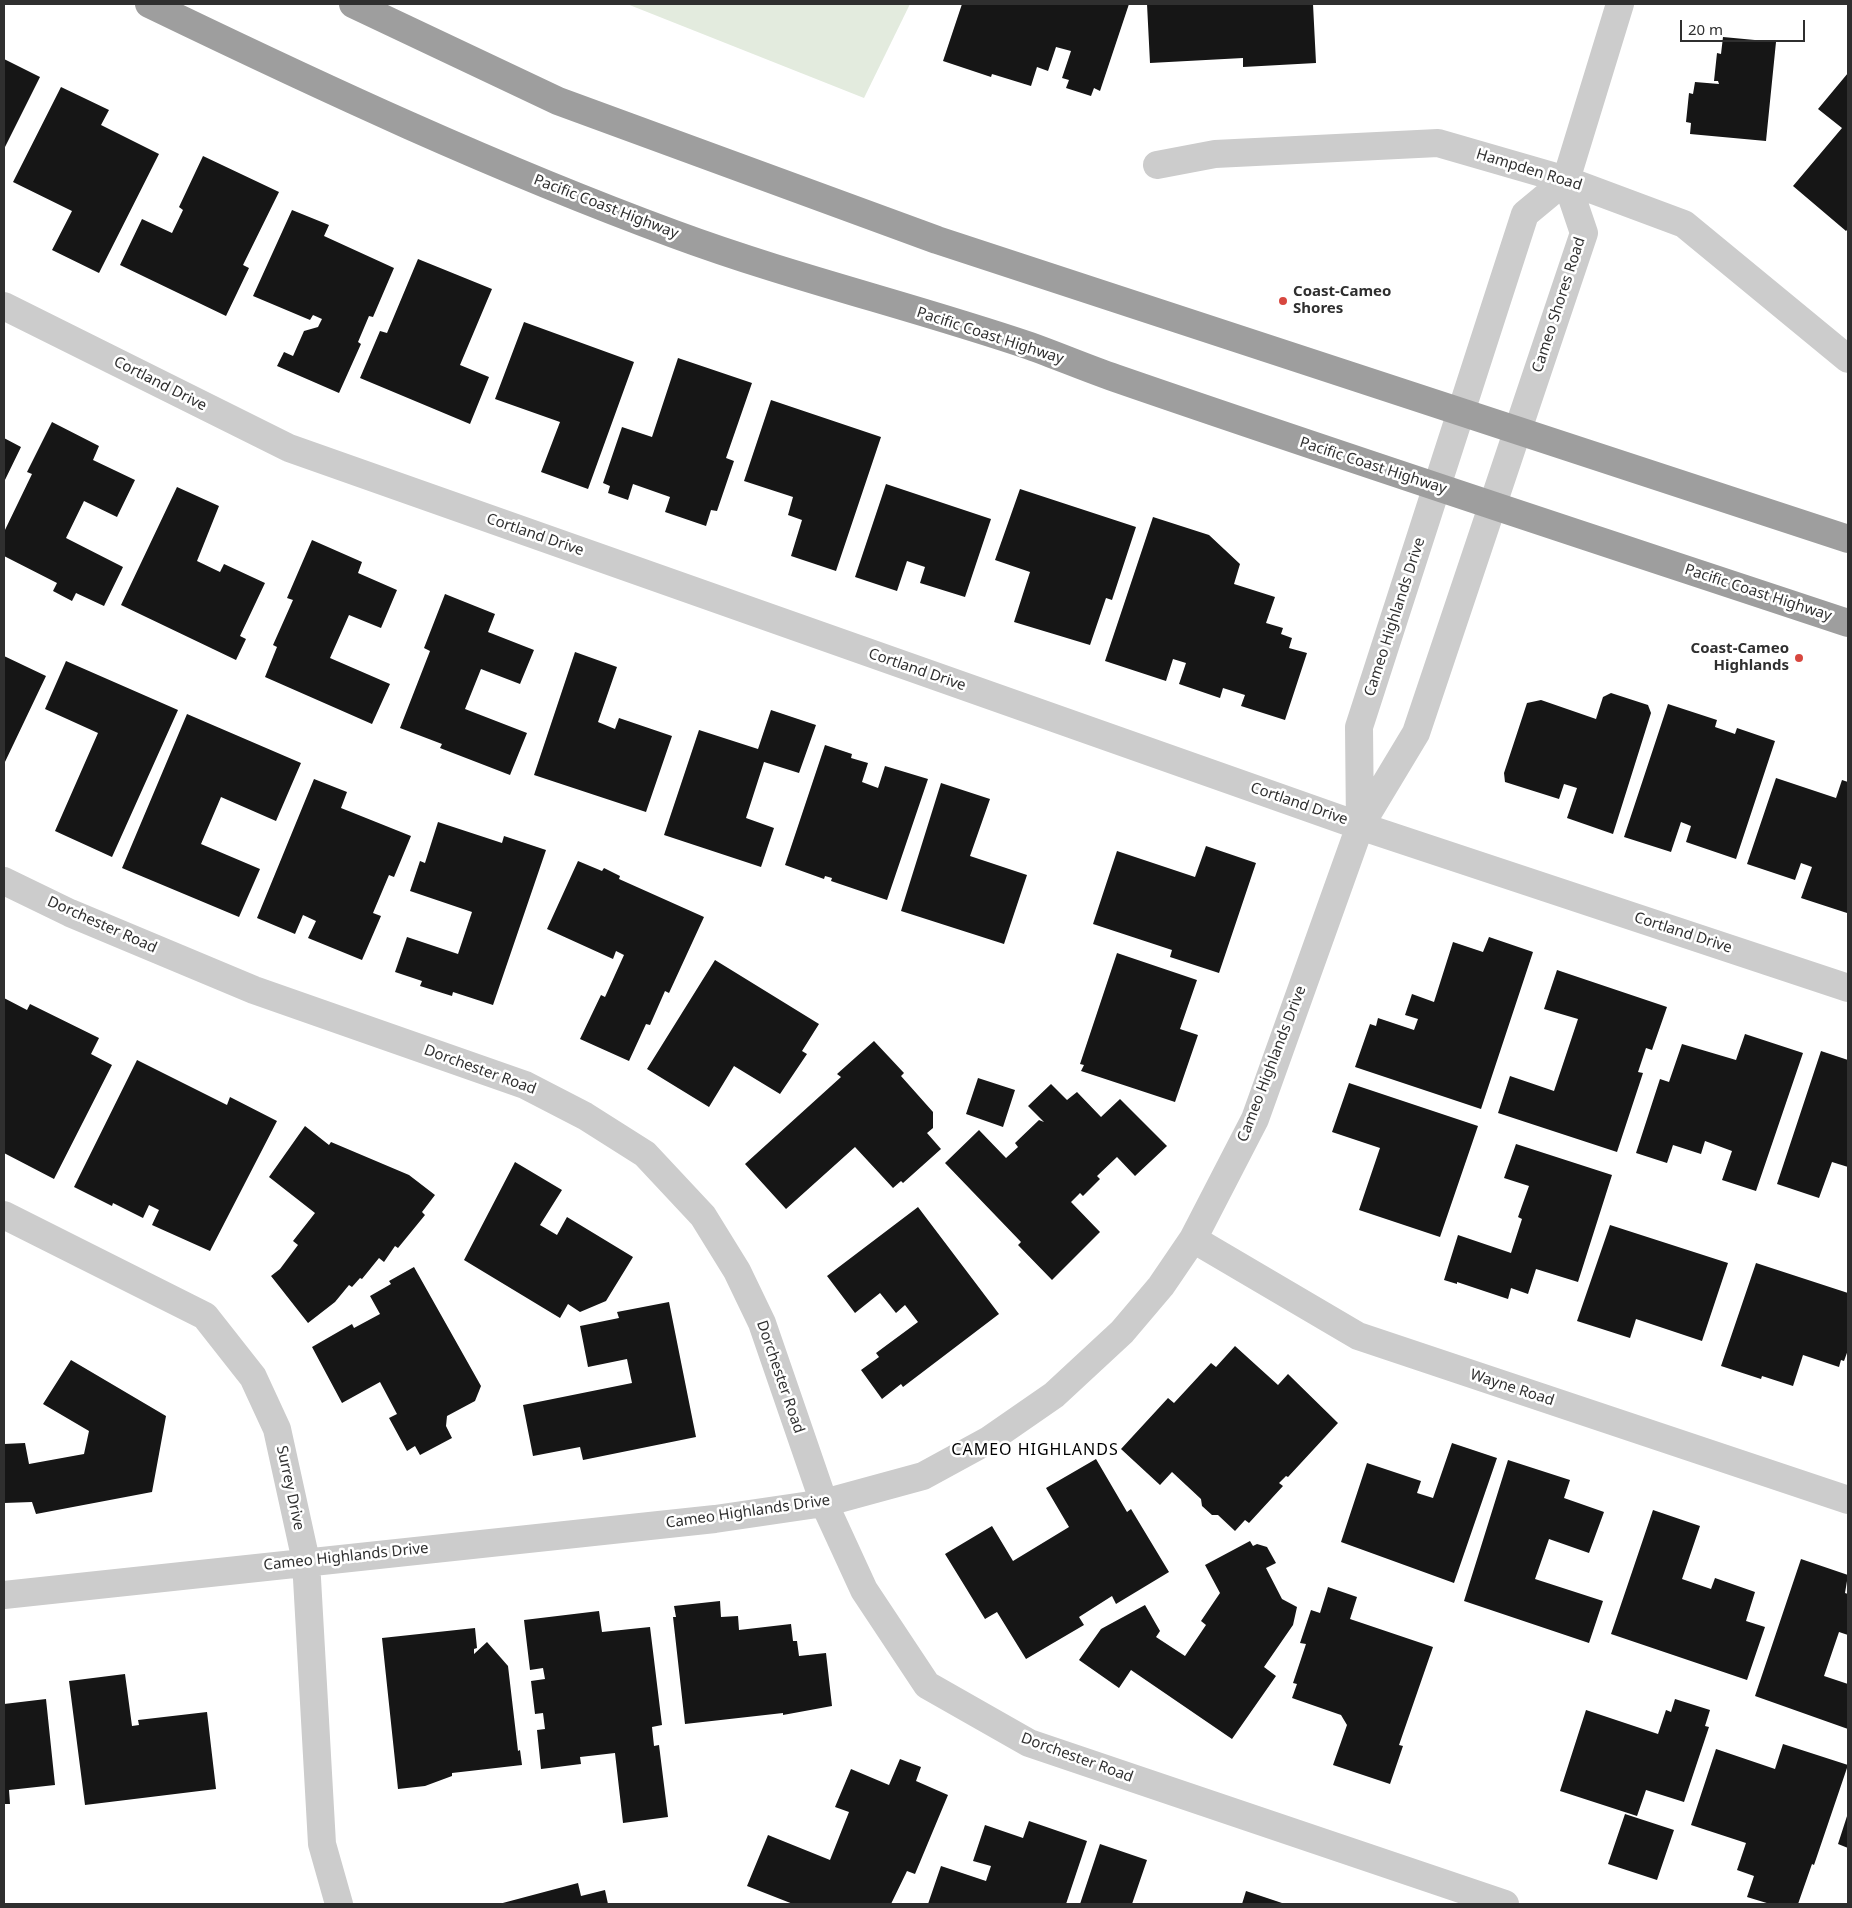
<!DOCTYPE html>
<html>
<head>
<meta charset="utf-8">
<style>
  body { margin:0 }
  #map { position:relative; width:1852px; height:1908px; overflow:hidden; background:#fff; font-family:"Noto Sans",sans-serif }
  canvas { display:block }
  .frame { position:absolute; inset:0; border:5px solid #2f2f2f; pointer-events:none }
  .scale { position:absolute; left:1680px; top:20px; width:125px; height:22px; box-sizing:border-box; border:2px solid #2f2f2f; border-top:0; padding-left:6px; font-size:15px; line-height:18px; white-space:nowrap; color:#2f2f2f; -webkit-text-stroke:4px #fff; paint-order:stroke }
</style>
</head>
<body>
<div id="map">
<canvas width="1852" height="1908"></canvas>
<div class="frame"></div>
<div class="scale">20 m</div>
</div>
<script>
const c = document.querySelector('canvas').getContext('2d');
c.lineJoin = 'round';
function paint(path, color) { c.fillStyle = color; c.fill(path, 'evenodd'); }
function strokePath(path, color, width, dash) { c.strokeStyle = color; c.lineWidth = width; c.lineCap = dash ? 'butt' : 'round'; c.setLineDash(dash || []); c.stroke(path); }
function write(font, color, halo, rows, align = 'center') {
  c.font = font + ' "Noto Sans",sans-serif'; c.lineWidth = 5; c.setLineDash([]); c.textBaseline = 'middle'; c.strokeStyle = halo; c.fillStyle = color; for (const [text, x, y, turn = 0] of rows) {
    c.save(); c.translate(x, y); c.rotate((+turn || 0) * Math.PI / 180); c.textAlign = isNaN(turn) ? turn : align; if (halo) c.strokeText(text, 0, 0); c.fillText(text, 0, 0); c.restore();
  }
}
paint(new Path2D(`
  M627,4H910L864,98Z`), '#e3ebde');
paint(new Path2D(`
  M962,4H1129L1100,91L1094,88L1091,96L1066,88L1069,80L1062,78L1071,51L1056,47L1048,71L1037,67L1031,86L992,74L991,77L943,61Z
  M1147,4H1313L1316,63L1243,67V58L1150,63Z
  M1723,37L1776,42L1766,141L1690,134L1691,123L1686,122L1689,93L1693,94L1695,82L1719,84L1718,81H1714L1717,53L1721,54Z
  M4,59L40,77L4,149Z
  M1848,73V229L1846,231L1793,186L1842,128L1818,109Z
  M61,87L109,110L101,125L159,154L99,273L52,250L72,211L13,182Z
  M203,156L279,192L243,265L249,268L226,316L120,265L142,219L172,233L183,210L179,207Z
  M292,210L329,225L324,236L394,268L373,317L369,316L358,342L361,344L339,393L277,366L284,352L293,356L304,331L318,327L322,319L313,315L310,320L253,296Z
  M418,259L492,289L460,365L489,377L470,424L360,378L380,331L387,333Z
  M524,322L634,362L588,489L541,472L560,422L495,399Z
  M678,358L752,383L726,458L734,461L717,511L711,510L706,526L665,512L670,497L633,484L628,500L608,493L610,486L603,483L622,427L652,437Z
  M771,400L881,437L836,571L791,556L802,520L788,515L793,497L744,481Z
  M52,422L99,446L93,460L135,480L117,517L84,501L66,538L123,567L104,606L76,593L72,601L53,591L57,583L4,556V532L32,474L27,472Z
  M4,438L21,447L4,482Z
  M886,484L991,519L965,597L920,583L925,567L907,561L897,591L855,577Z
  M177,487L219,506L197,561L220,572L224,564L265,583L240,636L246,639L236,660L121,605Z
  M1020,489L1136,527L1112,600L1106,598L1090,645L1014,622L1030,572L995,560Z
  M1153,517L1209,535L1240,564L1234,584L1275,597L1266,623L1283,628L1281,634L1292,638L1289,648L1307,653L1285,720L1241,706L1245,695L1223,688L1220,698L1179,684L1186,663L1173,659L1166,681L1105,661Z
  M312,540L362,562L358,573L397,590L381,628L349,615L330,658L390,684L372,724L265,677L277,647L273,645L293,600L287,598Z
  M445,594L495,614L488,632L534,650L520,684L481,669L465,709L527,733L510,775L440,748L442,744L400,728L430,651L424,648Z
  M575,652L617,667L598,722L615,729L619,718L672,736L646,812L534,775Z
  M4,656L46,676L4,764Z
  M66,661L178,710L112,857L55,831L98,733L45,709Z
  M1611,693L1648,705L1651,713L1613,834L1567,818L1577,788L1564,784L1559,799L1505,782L1504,773L1527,703L1541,700L1596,719L1603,697Z
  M1668,704L1717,720L1715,727L1735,734L1737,728L1775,741L1736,859L1686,842L1691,826L1681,822L1671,852L1624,837Z
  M771,710L816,725L799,773L764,762L746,818L774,828L761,867L664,835L699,730L758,749Z
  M187,714L301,763L276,821L221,797L201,844L260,869L239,917L122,868Z
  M825,745L852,754L851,758L868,763L862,782L878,788L885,766L928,779L887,900L831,881L832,878L825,876L824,879L785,865Z
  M1776,778L1836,798L1842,780L1848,782L1847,913L1801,898L1812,867L1801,863L1795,880L1747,864Z
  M314,779L347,792L341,808L411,836L394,877L389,875L373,913L381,916L362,960L308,938L316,921L303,915L295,934L257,918Z
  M941,783L990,799L970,856L1027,875L1004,944L901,911Z
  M438,822L502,843L504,836L546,850L493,1005L453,992L452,996L420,986L422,981L395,972L407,937L458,954L472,912L410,891L420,861L425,863Z
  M1206,846L1256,863L1219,973L1170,957L1172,950L1093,924L1117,851L1195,877Z
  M578,861L602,871L604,868L620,876L619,879L704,917L669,993L665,991L650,1025L646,1024L629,1061L580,1039L601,995L605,997L624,955L616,951L613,959L547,929Z
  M1489,937L1533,952L1481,1109L1355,1067L1370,1024L1376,1026L1378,1018L1414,1030L1418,1019L1405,1015L1412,994L1434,1002L1453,942L1483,952Z
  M1117,953L1197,980L1180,1029L1198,1035L1175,1102L1081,1071L1084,1065L1080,1064Z
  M715,960L819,1024L802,1051L807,1054L780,1094L734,1066L709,1107L647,1069Z
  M1557,970L1667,1007L1652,1050L1646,1048L1638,1072L1643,1073L1617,1152L1498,1113L1510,1076L1554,1091L1578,1019L1544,1009Z
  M4,998L27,1010L30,1004L99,1038L91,1054L112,1065L54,1179L4,1153Z
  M1745,1034L1803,1053L1756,1191L1722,1180L1732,1151L1705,1141L1701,1154L1673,1145L1667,1163L1636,1153L1660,1079L1669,1082L1682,1044L1736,1060Z
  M874,1041L904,1073L901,1076L933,1112V1128L927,1133L941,1149L903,1183L901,1181L893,1188L855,1147L786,1209L745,1164L841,1077L837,1074Z
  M1821,1051L1848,1060V1167L1832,1162L1819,1198L1777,1184Z
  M137,1060L227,1105L230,1097L277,1121L210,1251L152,1225L159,1210L149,1205L143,1218L113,1203L112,1206L74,1187Z
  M978,1078L1015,1090L1003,1127L966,1114Z
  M1349,1083L1478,1126L1440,1237L1359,1210L1380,1148L1332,1132Z
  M1051,1084L1067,1100L1077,1092L1101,1117L1120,1099L1167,1146L1135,1176L1117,1157L1097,1176L1100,1179L1083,1196L1080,1193L1071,1202L1100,1232L1052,1280L1018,1245L1021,1242L945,1163L979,1130L1006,1158L1018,1147L1015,1143L1039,1120L1044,1122L1028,1106Z
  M305,1126L329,1145L331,1142L409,1175L435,1195L422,1212L425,1215L398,1248L395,1246L384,1262L379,1258L362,1279L360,1278L352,1287L349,1285L335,1302L308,1323L271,1276L280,1269L298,1245L293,1241L315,1213L269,1177Z
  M1516,1144L1612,1175L1578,1282L1536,1269L1528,1294L1511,1288L1508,1299L1457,1282V1284L1444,1280L1458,1235L1511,1253L1522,1219L1518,1217L1529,1186L1504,1178Z
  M515,1162L562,1190L540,1225L557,1235L567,1217L633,1257L606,1301L580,1312L568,1304L560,1318L464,1260Z
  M918,1207L999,1314L903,1387L901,1384L882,1399L861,1370L879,1357L876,1353L918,1322L905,1305L896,1313L880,1293L855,1313L827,1276Z
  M1610,1225L1728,1263L1702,1341L1636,1319L1630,1338L1577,1321Z
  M1756,1263L1848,1293V1350L1844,1361L1841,1360L1839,1367L1803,1355L1793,1386L1762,1376L1761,1379L1721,1366Z
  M414,1267L481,1386L475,1401L447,1416L446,1426L452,1438L420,1455L415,1446L407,1451L389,1418L397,1414L380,1382L342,1403L312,1347L352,1324L354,1328L380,1314L370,1296L391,1284L389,1281Z
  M669,1302L696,1437L583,1460L580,1447L533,1456L523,1405L632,1383L627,1359L588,1367L580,1326L619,1318L617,1312Z
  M1235,1346L1278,1385L1288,1374L1338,1423L1288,1477L1286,1476L1279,1483L1283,1486L1249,1523L1245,1520L1235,1531L1218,1515H1212L1202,1506L1201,1499L1172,1472L1160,1485L1121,1449L1168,1398L1174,1403L1211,1363L1216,1367Z
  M71,1360L166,1416L152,1492L36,1514L32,1502L4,1503V1444L25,1443L29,1464L84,1454L89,1431L43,1404Z
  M1452,1443L1497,1458L1454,1583L1341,1542L1367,1463L1421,1481L1417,1493L1433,1498Z
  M1096,1459L1127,1512L1131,1509L1169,1572L1116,1604L1112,1596L1079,1617L1084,1625L1026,1659L997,1612L985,1619L945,1554L992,1526L1013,1561L1069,1527L1046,1488Z
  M1508,1460L1570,1480L1564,1498L1604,1512L1589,1553L1549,1539L1535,1579L1603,1601L1589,1643L1464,1601Z
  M1653,1510L1700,1526L1682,1579L1711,1589L1715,1578L1755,1592L1746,1621L1765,1627L1747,1680L1611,1634Z
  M1250,1541L1253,1546L1257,1544L1267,1547L1276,1563L1266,1568L1282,1599L1297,1607L1293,1625L1264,1667L1276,1676L1232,1739L1131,1670L1119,1688L1079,1660L1101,1629L1145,1605L1160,1631L1156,1637L1185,1656L1206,1625L1201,1621L1220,1593L1205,1565Z
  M1801,1559L1848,1575L1845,1593L1848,1594V1635L1839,1632L1824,1676L1848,1684V1729L1755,1696Z
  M1328,1587L1357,1597L1350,1619L1433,1647L1399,1745L1403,1746L1390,1784L1333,1765L1347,1725L1341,1715L1292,1698L1297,1684L1293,1683L1306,1644L1300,1643L1311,1610L1320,1613Z
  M720,1601L721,1617L738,1616L739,1630L791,1624L793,1641H797L799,1656L826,1653L832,1706L783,1715V1713L685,1724L673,1617H676L674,1606Z
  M599,1611L602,1632L650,1627L662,1725L652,1727L654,1746L659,1745L668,1817L623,1823L615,1753L580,1757L581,1764L541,1769L537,1730L545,1729L543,1713L535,1714L531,1681L545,1679L543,1668L530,1670L524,1620Z
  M475,1628L477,1648L474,1649V1654L487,1642L508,1666L518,1751L520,1750L522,1765L452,1773V1776L425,1786L398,1789L382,1638Z
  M125,1674L132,1726L139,1725L138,1720L207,1712L216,1789L85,1805L69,1681Z
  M46,1699L55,1785L9,1790L10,1804H4V1704Z
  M1675,1699L1710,1710L1705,1726L1709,1727L1684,1802L1646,1790L1637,1816L1560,1791L1586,1710L1658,1734L1666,1710L1671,1712Z
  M1783,1744L1848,1765L1814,1865L1812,1864L1798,1904H1770L1747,1897L1754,1876L1737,1870L1746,1843L1691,1825L1716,1749L1775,1769Z
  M900,1759L921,1767L916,1781L948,1795L915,1874L907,1871L891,1904H793L747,1886L768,1835L830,1860L849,1812L835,1807L851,1769L889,1785Z
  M1848,1813V1848L1838,1844Z
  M1625,1814L1674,1830L1657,1880L1608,1864Z
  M1029,1821L1087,1841L1066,1904H928L941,1866L986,1881L991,1866L973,1861L985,1825L1023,1838Z
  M1100,1844L1147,1860L1132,1904H1080Z
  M578,1883L581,1896L605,1890L608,1904H499Z
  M1246,1891L1285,1904H1242Z`), '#161616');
strokePath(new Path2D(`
  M1157,165L1215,154L1438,143L1566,180L1684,224L1848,359
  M4,306L289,448L1360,826L1848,988
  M1360,826L1359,727L1525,214L1566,180L1620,4
  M4,881L70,913L254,990L525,1085L585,1116L645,1154L703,1216L737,1271L762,1323L824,1503L864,1590L927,1685L1029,1743L1505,1904
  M4,1215L205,1316L253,1377L277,1429L306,1561L322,1844L339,1904
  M1193,1239L1358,1336L1848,1500
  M4,1595L715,1519L824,1503L923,1476L989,1440L1054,1395L1122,1332L1161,1286L1193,1239L1255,1119L1360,826L1416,733L1584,233L1566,180`), '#ccc', 28);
strokePath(new Path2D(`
  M149,4C321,87 495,168 674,234C790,277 912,306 1030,346C1058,356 1086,368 1115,378C1358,462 1604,542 1848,623
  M353,4L558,101L937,240L1848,539`), '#9e9e9e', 28);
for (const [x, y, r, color] of [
  [1283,301,5,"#d7473f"],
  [1799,658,5,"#d7473f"]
]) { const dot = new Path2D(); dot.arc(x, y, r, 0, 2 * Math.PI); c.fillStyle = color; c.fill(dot); strokePath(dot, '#fff', 2); }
write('15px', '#2f2f2f', '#fff', [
  ["Hampden Road",1529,170,17],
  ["Pacific Coast Highway",606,207,21],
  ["Cameo Shores Road",1559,305,-72],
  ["Pacific Coast Highway",990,336,18],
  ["Cortland Drive",160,384,27],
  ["Pacific Coast Highway",1373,466,18],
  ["Cortland Drive",535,535,19],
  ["Pacific Coast Highway",1758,593,18],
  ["Cameo Highlands Drive",1395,617,-72],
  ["Cortland Drive",917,670,19],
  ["Cortland Drive",1299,804,19],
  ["Dorchester Road",102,925,24],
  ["Cortland Drive",1683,933,18],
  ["Cameo Highlands Drive",1272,1064,-69],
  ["Dorchester Road",480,1070,20],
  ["Dorchester Road",780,1377,71],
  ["Wayne Road",1512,1388,18],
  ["Surrey Drive",290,1488,78],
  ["Cameo Highlands Drive",748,1512,-8],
  ["Cameo Highlands Drive",346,1557,-6],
  ["Dorchester Road",1077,1758,20]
]);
write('bold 15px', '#2f2f2f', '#fff', [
  ["Coast-Cameo",1293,292],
  ["Shores",1293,309],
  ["Coast-Cameo",1789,649,"right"],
  ["Highlands",1789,666,"right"]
], 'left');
c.letterSpacing = '1px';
write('16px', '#000', '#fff', [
  ["CAMEO HIGHLANDS",1035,1450]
]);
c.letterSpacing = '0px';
</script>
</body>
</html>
